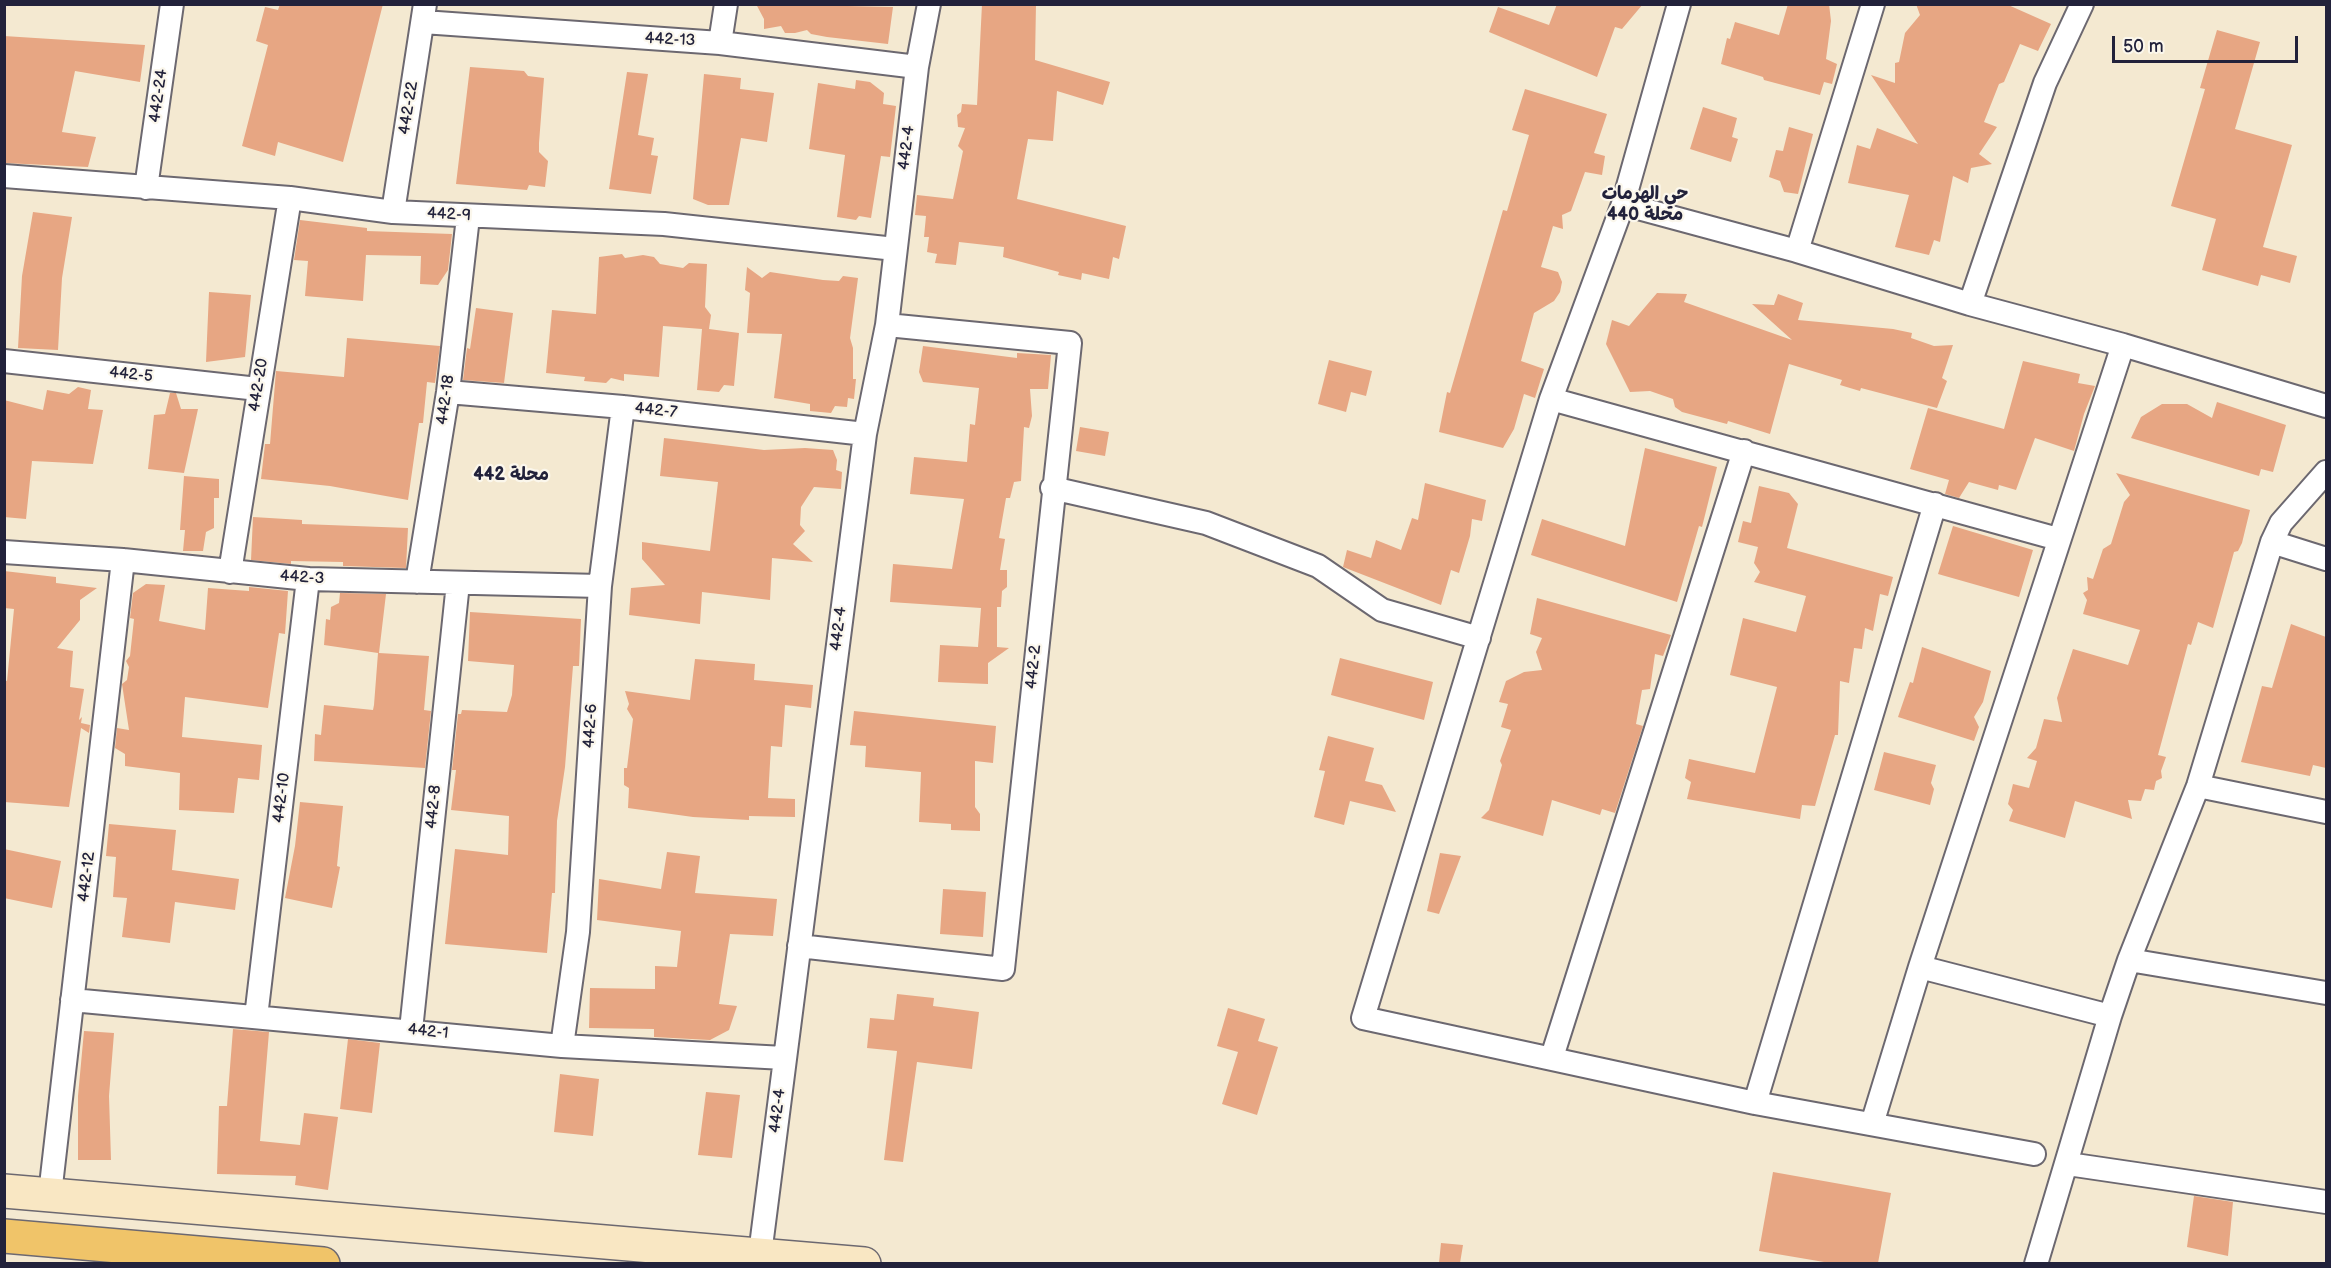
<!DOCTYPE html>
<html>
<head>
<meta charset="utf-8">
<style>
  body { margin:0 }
  #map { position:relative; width:2331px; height:1268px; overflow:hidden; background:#f4e9d1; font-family:"Balsamiq Sans",sans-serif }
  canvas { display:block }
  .frame { position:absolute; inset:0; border:6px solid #22223b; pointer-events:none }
  .scale { position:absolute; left:2112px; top:36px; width:186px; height:27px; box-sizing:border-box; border:3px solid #22223b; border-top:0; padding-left:8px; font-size:18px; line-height:21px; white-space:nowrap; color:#22223b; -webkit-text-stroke:4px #fbf7ec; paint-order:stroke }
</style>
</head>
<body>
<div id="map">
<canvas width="2331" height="1268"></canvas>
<div class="frame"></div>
<div class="scale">50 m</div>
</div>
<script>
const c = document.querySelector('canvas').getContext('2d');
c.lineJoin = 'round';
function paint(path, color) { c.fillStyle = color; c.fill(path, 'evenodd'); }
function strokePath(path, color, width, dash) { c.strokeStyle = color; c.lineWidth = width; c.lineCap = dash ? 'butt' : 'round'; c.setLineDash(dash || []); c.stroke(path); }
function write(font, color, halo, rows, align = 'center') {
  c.font = font + ' "Balsamiq Sans","Playpen Sans Arabic",sans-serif'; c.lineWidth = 4.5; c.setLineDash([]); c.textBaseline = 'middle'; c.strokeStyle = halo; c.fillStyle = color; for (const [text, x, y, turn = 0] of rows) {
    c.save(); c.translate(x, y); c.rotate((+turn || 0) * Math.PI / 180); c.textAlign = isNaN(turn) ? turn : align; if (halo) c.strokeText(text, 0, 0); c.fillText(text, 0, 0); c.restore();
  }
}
paint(new Path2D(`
  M280,4H383L343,162L278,142L275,156L242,146L268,45L256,41L265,7L278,10Z
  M756,4L893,7L888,44L827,37L811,34L807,30L795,33H785L781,26L764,29V19Z
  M982,4H1036L1035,60L1110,82L1103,105L1057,91L1053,141L1028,139L1017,199L1126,226L1119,259L1113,257L1109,279L1082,273L1081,280L1058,275L1059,272L1003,257L1004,247L959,242L956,265L935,263L937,254L927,252L929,237H924L926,216L915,215L917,195L953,199L963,151L958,146L965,128L958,127L957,115L961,112L962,104L977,105Z
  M1557,4H1643L1622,29L1615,27L1597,77L1489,32L1498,7L1549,25Z
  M1788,4H1829L1831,21L1826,59L1837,64L1832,84L1824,82L1820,95L1764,80L1763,77L1721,64L1727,38L1730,39L1735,22L1779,35Z
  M1916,4H2006L2051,24L2038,51L2020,44L2004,82L1999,84L1984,122L1997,127L1979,154L1992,164L1971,168L1968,183L1953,176L1940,242L1934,240L1929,255L1895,247L1909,195L1848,183L1857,145L1870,149L1877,128L1918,144L1871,75L1895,83V63L1899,62L1905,33L1920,15Z
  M2217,30L2260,42L2235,129L2292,145L2263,247L2297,256L2290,283L2261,275L2258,286L2202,270L2216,219L2171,206L2205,89L2200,88Z
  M4,36L145,45L140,82L75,71L62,132L96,137L88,167L4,163Z
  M470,67L524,71L528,76L544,78L539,143V152L548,161L545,187L529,185L527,190L456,184Z
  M627,72L648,74L638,135L654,138L651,155L658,156L651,194L609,189Z
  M704,74L741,78L740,89L774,93L767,142L741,138L729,205H708L693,199Z
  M856,80L870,82L884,93L883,104L896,106L890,157L881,156L871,218L859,216L856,220L837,217L845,155L809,149L818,83L855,89Z
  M1525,89L1607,114L1594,153L1605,156L1602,175L1585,172L1571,211L1562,215L1563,229L1553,226L1541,267L1558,272L1562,282L1560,292L1554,301L1534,313L1521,361L1544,369L1535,398L1524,394L1514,429L1503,448L1439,432L1447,392L1450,393L1503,210L1507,211L1529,135L1512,130Z
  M1703,107L1737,118L1732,137L1738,139L1731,162L1690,149Z
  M1789,127L1813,134L1798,194L1784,192L1780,181L1769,177L1776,150L1783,151Z
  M33,212L72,217L62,278L58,350L18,348L22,276Z
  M300,220L367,228V231L452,234L448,270L438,285L420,284L421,256L366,255L363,301L305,296L308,261L294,260Z
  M622,254L625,258L643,255L654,257L660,264L683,268L689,263L707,264L705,307L711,315L709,329L739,333L734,386L724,385L719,392L697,390L702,329L663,326L659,377L624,374V381L611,378L606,383L584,381L585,377L546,373L552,310L596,314L599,257Z
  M747,267L762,278L770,272L823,280L839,281L843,276L858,278L850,338L853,348V379H856L854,399L848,398L847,407L835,406L831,413L810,411V404L774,398L782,334L747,333L750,293L745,290Z
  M209,292L251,295L245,357L206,362Z
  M1657,293L1687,294L1684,302L1792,340L1752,304L1774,305L1778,294L1803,303L1798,320L1893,329L1912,333L1911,338L1934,346L1953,345L1942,378L1947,381L1937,408L1861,388L1860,391L1840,385L1842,380L1789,364L1770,434L1728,421L1727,424L1682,412L1675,407L1673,399L1650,391L1630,392L1606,344L1612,320L1629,326Z
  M476,308L513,313L504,383L463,380L467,348L470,349Z
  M347,338L440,346L435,383L427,382L423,423H419L408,500L330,486L261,479L265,444H270L276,371L344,377Z
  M923,346L1017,358V353L1051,355L1048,389H1030L1032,416L1029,428L1024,427L1021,481L1014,482L1010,498H1006L999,538L1005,539L1000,570H1007V587L1002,591L1001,607H997V647L1009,648L988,663V684L938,682L940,645L978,647L981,608L890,602L893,564L952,569L964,499L910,494L914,457L967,462L970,424L975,425L979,388L923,382L919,372Z
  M1329,360L1372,371L1366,396L1351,392L1346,412L1318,404Z
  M2023,361L2080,374L2078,383L2095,386L2084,414L2074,451L2035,438L2016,490L1999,485L1998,490L1969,482L1959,498L1945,494L1949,480L1910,469L1928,408L2004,429Z
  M78,387L91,390L88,409L103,410L93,464L32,461L26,519L4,517V400L43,410L47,390L69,394Z
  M170,393H176L181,409H198L184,473L148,469L154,415L165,414Z
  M2217,402L2286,425L2273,472L2261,469L2259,476L2131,438L2141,417L2162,404H2187L2212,418Z
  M1080,427L1109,432L1105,456L1076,451Z
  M664,438L764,450L805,448L833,450L837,460L836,470L842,472L841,489L814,487L801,507L800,525L805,531L793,544L813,562L772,558L770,600L702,592L700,624L629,615L631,588L665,585L642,559V542L710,551L718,482L660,476Z
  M1645,448L1717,467L1702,527L1699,526L1677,602L1531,555L1542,519L1625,546Z
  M2116,473L2250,510L2242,543L2238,551L2234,552L2213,628L2198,622L2191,645L2188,644L2158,755L2166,757L2161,771L2162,778L2156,781L2154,790L2145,789L2141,801L2128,800L2132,819L2075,801L2065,838L2009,821L2013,810L2008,804L2013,784L2029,788L2037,761L2027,758L2036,748L2044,719L2062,722L2057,698L2073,649L2128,665L2140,630L2083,614L2087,600L2083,593L2088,590L2087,577L2093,579L2103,549L2111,544L2124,502L2130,495Z
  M184,476L219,479V498H214V528L206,532L203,551H183L185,530H180Z
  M1425,483L1486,500L1482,521L1472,519L1470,536L1459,573L1451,570L1441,605L1343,567L1347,550L1371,558L1376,540L1401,550L1412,518L1418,520Z
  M1759,486L1789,493L1798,504L1787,548L1893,577L1888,596L1880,594L1873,631L1865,628L1862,649L1854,648L1849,683L1840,681L1838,735H1835L1815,806L1802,805L1800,819L1687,799L1691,782L1685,778L1689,759L1755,773L1777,687L1730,675L1743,618L1796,632L1806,596L1754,582L1760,572L1754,563L1758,547L1738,542L1743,521L1751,523Z
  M253,517L302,520V524L408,528L406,568L343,566V562L291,561V564L251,560Z
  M1953,526L2033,550L2019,597L1938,574Z
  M4,571L56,577V583L97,588L80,600V620L57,648L73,651L70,687L84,689L79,720L82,717L81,723L90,725L89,733L81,728L69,807L4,802V680L7,681L14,609L4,608Z
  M146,584L165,585L159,621L205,630L208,588L249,591V587L288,591L285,634L279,633L268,708L185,697L182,737L262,745L259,780L238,778L234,813L179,810L180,773L125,766V754L115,748L117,728L129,730L122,684L127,680L129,667L126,661L130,656L134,619L130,618L133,593Z
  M340,593L386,594L379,653L429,656L424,710L431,711L425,768L314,761L315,734L321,735L324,705L373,710L374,705L378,653L324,645L326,619L330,620L331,607L339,603Z
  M1537,598L1671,635L1663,656L1655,654L1650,689L1642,690L1636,724L1643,726L1615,813L1602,809L1600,815L1552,800L1543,836L1481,818L1489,810L1502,765L1500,761L1511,730L1501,727L1508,704L1499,702L1506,681L1524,672L1542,670L1536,652L1542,638L1530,634Z
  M470,612L581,619L579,666H573L565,767L557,821L555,893H552L547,953L445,944L455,849L508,855L509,816L451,810L456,770H452L458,714H461L462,710L507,712L512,695L514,665L468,661Z
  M2291,624L2326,637V768L2313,765L2310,776L2241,762L2262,686L2272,688Z
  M1922,647L1991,671L1983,702L1974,717L1979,727L1974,741L1898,717L1910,682L1913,683Z
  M1340,658L1433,682L1424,720L1331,695Z
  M695,659L755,664L754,680L813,685L811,708L785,705L782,747L771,746L768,798L795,799V817L749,816V820L693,817L628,808L629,788L624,785V768H627L633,719L627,709L629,704L625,691L690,700Z
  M854,711L996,726L993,763L975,761V807L980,814V831L951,830V824L919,822L921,772L865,767L866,746L850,745Z
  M1328,736L1374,748L1365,781L1382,785L1396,812L1350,801L1344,825L1314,817L1325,771L1319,770Z
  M1884,752L1936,765L1931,783L1934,789L1930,805L1874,790Z
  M300,802L343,806L337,866L340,867L332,908L285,898L295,846Z
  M109,824L176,830L172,870L239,879L235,910L175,902L170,943L122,937L127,898L113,897L116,857L106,856Z
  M4,849L61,861L52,908L4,898Z
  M667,852L700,856L695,893L777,899L773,936L730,934L719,1004L737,1006L729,1030L710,1040L654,1037V1029L589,1028L590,988L655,989V966L677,967L681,931L597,920L599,879L661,889Z
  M1440,853L1461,856L1439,914L1427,911Z
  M943,889L986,892L983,937L940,934Z
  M897,994L934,998L933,1006L979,1012L972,1069L917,1062L903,1162L884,1160L897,1051L867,1048L870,1018L894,1020Z
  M1228,1008L1265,1019L1258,1041L1278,1047L1257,1115L1222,1104L1238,1052L1217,1046Z
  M233,1029L269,1032L260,1141L300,1145L304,1113L338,1117L328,1190L295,1185L296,1176L217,1174L219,1106H227Z
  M84,1031L114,1033L109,1096L111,1160H78V1096Z
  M348,1039L380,1043L372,1113L340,1109Z
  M560,1074L599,1079L593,1136L554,1132Z
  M706,1092L740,1095L732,1158L698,1155Z
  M1773,1172L1891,1193L1878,1263H1830L1759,1251Z
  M2194,1196L2233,1202L2228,1256L2187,1247Z
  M1441,1243L1463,1245L1460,1263H1439Z`), '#e7a683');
const minor = new Path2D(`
  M1679,4L1623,204L1551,399L1363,1018L1755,1103L2034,1154
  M423,22L720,43L917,67
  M720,43L726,4
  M4,176L290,198L393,212L664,224L895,249
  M146,188L172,4
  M1623,204L1797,251L1970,304L2123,345L2326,406
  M393,212L425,4
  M1797,251L1873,4
  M1970,304L2045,83L2082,4
  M4,361L258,389
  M448,392L623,407L865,434
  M1551,399L2058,539
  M1052,488L1206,523L1318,566L1382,610L1479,638
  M2272,542L2326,559
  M4,552L123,560L308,579L600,586
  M230,572L290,198
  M417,582L448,392L468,217
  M2198,786L2326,812
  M799,946L1003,969L1070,343L887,325
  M2129,960L2326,993
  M1920,967L2110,1016
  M72,1000L562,1046L784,1058
  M256,1017L308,579
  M411,1030L458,583
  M562,1046L578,932L600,586L623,407
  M1552,1057L1744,451
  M1755,1103L1935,504
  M1872,1124L1920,967L2123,345
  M2068,1164L2326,1202
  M50,1194L123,560
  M760,1254L865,434L887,325L917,67L929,4
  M2036,1264L2110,1016L2129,960L2198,786L2272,542L2281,523L2326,472`);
const secondary = new Path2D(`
  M4,1191L864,1264`);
const trunk = new Path2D(`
  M4,1236L323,1264`);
strokePath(minor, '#6c6870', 26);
strokePath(secondary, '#6c6870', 36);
strokePath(trunk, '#6c6870', 36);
strokePath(minor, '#fff', 22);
strokePath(secondary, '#f9e7c3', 33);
strokePath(trunk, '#f0c469', 33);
write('16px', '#22223b', '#fbf7ec', [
  ["442-13",670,40,3],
  ["442-24",159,96,-82],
  ["442-22",409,108,-81],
  ["442-4",907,148,-83],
  ["442-9",449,215,3],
  ["442-5",131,375,6],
  ["442-20",259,385,-81],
  ["442-18",446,400,-82],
  ["442-7",656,411,6],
  ["442-3",302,578,4],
  ["442-4",839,629,-83],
  ["442-2",1034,667,-84],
  ["442-6",591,726,-86],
  ["442-10",282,798,-83],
  ["442-8",434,807,-84],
  ["442-12",87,877,-83],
  ["442-1",428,1032,6],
  ["442-4",778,1111,-83]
]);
write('bold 18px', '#22223b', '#fbf7ec', [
  ["حي الهرمات",1645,194],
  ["محلة 440",1645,215],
  ["محلة 442",511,475]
]);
</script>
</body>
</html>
